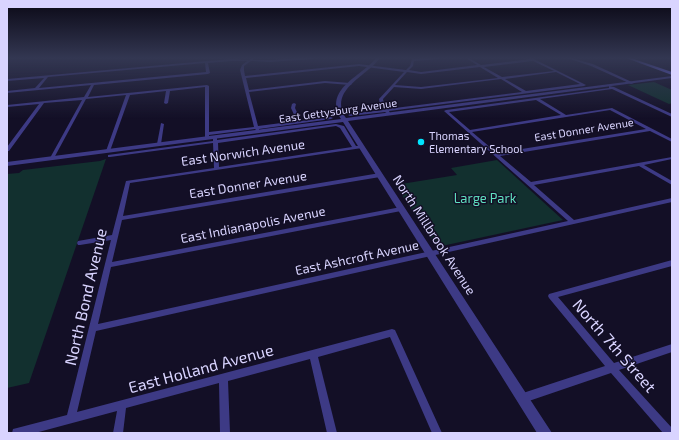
<!DOCTYPE html>
<html>
<head>
<meta charset="utf-8">
<style>
  body { margin:0 }
  #map { position:relative; width:679px; height:440px; overflow:hidden; background:#130f26; font-family:"Exo 2",sans-serif }
  canvas { display:block }
  .frame { position:absolute; inset:0; border:8px solid #d9d4ff; pointer-events:none }
</style>
</head>
<body>
<div id="map">
<canvas width="679" height="440"></canvas>
<div class="frame"></div>
</div>
<script>
const c = document.querySelector('canvas').getContext('2d');
c.lineJoin = 'round';
function paint(path, color) { c.fillStyle = color; c.fill(path, 'evenodd'); }
function strokePath(path, color, width, dash) { c.strokeStyle = color; c.lineWidth = width; c.lineCap = dash ? 'butt' : 'round'; c.setLineDash(dash || []); c.stroke(path); }
function write(font, color, halo, rows, align = 'center') {
  c.font = font + ' "Exo 2",sans-serif'; c.lineWidth = 3; c.setLineDash([]); c.textBaseline = 'middle'; c.strokeStyle = halo; c.fillStyle = color; for (const [text, x, y, turn = 0] of rows) {
    c.save(); c.translate(x, y); c.rotate((+turn || 0) * Math.PI / 180); c.textAlign = isNaN(turn) ? turn : align; if (halo) c.strokeText(text, 0, 0); c.fillText(text, 0, 0); c.restore();
  }
}
paint(new Path2D(`
  M654,82L672,90V103L669,104L628,85Z
  M106,159L29,383L7,388V174L19,173L23,170L100,161Z
  M497,160L563,220L437,247L395,185L457,175L451,168Z`), '#12302f');
paint(new Path2D(`
  M252,58L253,60H270L305,58H315L313,59L270,62L251,61L244,66V70L245,76L359,64L406,70L410,66L412,59L440,58L439,59L414,61L413,66L409,70L421,72L477,65L466,58H469L481,65L530,59L529,58H532L586,85L584,86L389,111L390,113L388,114L385,112L350,116L348,115L349,114L383,110L380,105L379,99L404,72L359,66L246,78L249,90L325,81L350,83L352,84L350,85L325,83L249,92L258,126L297,121L291,108L292,104L294,103L296,104L295,108L301,121L331,117L333,118L331,119L259,129V130L257,131L255,129L209,135V138L207,139L205,138V87L170,91L168,103L166,104L164,103L166,91L130,95L110,151L108,152L106,151L126,95L86,99L54,158L52,159L50,158L82,100L44,103L9,151H7V147L39,104L7,107V105L84,97L91,85L7,93V91L35,88L44,78L7,81V79L206,61L232,59L249,60ZM232,61H247L242,65L240,70L254,127L209,132V86L207,85L88,97L94,85L208,74L210,73L208,63ZM533,61L554,71L502,77L484,67ZM205,63L206,72L39,88L48,77ZM480,67L498,78L421,87L395,85L407,72L421,74ZM556,72L580,84L526,91L505,79ZM501,79L522,92L387,109L384,105L383,99L394,87L421,89Z
  M567,58H571L593,64L634,83L631,84L591,66Z
  M609,86L614,87L672,114V117L612,89L540,99L566,115L612,108L672,139V142L650,131L500,156L531,182L672,157V159L644,165L672,181V185L639,166L534,185L574,220L672,198V202L96,331L77,412L392,329L395,330L442,433H432L390,337L318,357L337,433H327L310,359L228,381L230,433H220L219,383L126,408L123,433H113L117,411L35,433H12L13,429L17,428L67,415L111,240L80,245H78L77,243L78,241L112,235L126,181L214,168L213,143L110,157H108V155L213,141V138L215,137H217V140L336,124L344,126L356,146H362L364,147L362,148L130,183L123,216L380,173L383,175L380,177L122,220L112,262L401,207L404,209L401,211L111,267L98,324L568,221L444,111L446,110L609,88ZM536,100L561,115L470,130L449,112ZM610,110L646,129L497,153L472,132ZM336,126L340,128L352,147L219,167L218,143Z
  M161,123L164,124L161,144L159,145L157,144Z
  M672,260V266L558,297L614,363L672,344V352L619,370L672,428V433H663L611,373L523,403L520,401L518,398L520,395L523,393L605,366L549,298L548,296L549,294Z`), '#3d3a85');
paint(new Path2D(`
  M376,58H380C366,77 328,90 346,118L672,76V78L348,121L552,433H537L343,122L7,166V162L341,119C323,89 361,77 376,58Z`), '#3d3a85');
paint(new Path2D(`
  M626,58H631L672,72V75Z`), '#6f6bff');
const sky = c.createLinearGradient(0, 0, 0, 119);
sky.addColorStop(0, '#0a0815');
sky.addColorStop(0.49, '#333752');
sky.addColorStop(1, '#33375200');
c.fillStyle = sky;
c.fillRect(0, 0, 679, 119);
for (const [x, y, r, color] of [
  [421,142,4,"#00e5ff"]
]) { const dot = new Path2D(); dot.arc(x, y, r, 0, 2 * Math.PI); c.fillStyle = color; c.fill(dot); strokePath(dot, '#130f26', 1.5); }
write('11px', '#d9d4ff', '#130f26', [
  ["East Gettysburg Avenue",338,111,-8],
  ["East Donner Avenue",584,130,-9]
]);
write('11px', '#d9d4ff', '#130f26', [
  ["Thomas",429,136],
  ["Elementary School",429,149]
], 'left');
write('13px', '#d9d4ff', '#130f26', [
  ["East Norwich Avenue",243,153,-8],
  ["East Donner Avenue",248,185,-9],
  ["East Indianapolis Avenue",253,225,-11],
  ["North Millbrook Avenue",434,235,57],
  ["East Ashcroft Avenue",357,258,-12]
]);
write('13px', '#5fe0c0', '#130f26', [
  ["Large Park",485,199]
]);
write('16px', '#d9d4ff', '#130f26', [
  ["North Bond Avenue",86,297,-77],
  ["North 7th Street",614,346,49],
  ["East Holland Avenue",201,369,-15]
]);
</script>
</body>
</html>
